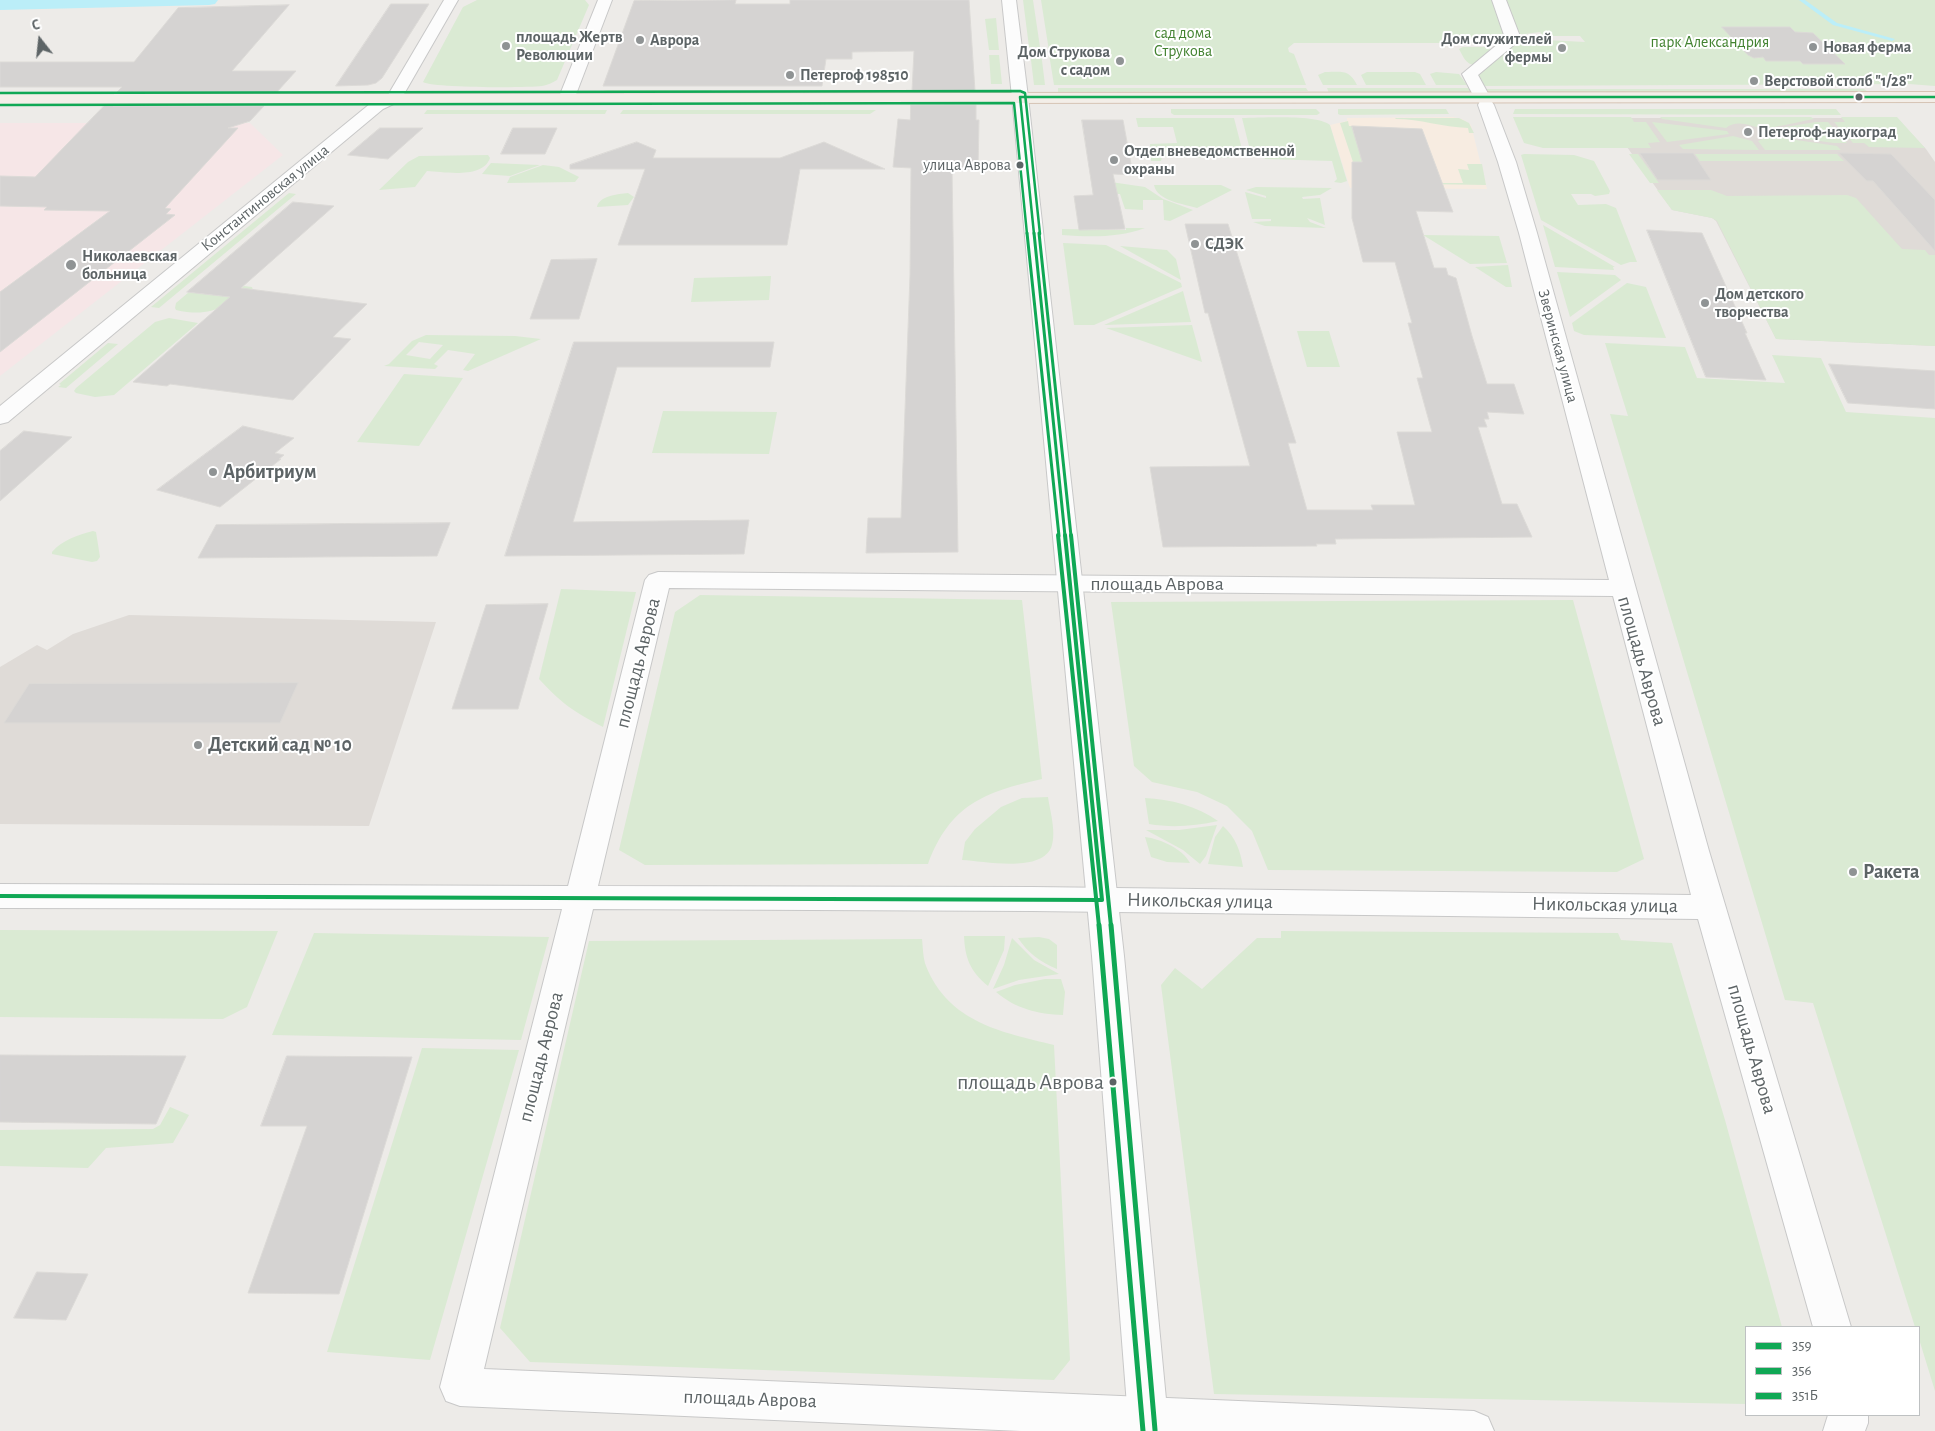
<!DOCTYPE html>
<html>
<head>
<meta charset="utf-8">
<style>
  body { margin:0 }
  #map { position:relative; width:1935px; height:1431px; overflow:hidden; background:#edebe8; font-family:"Alegreya Sans",sans-serif }
  canvas { display:block }
  .legend { position:absolute; left:1745px; top:1326px; width:175px; height:90px; box-sizing:border-box; background:#fff; border:1px solid #bec1c2; margin:0; padding:6px 9px; list-style:none; font-size:15px; color:#5d6466 }
  .legend li { display:flex; align-items:center; gap:10px; height:25px }
  .legend b { width:25px; border:1px solid #bec1c2 }
  .north { position:absolute; left:15px; top:15px; width:50px; height:50px; -webkit-text-stroke:4px #fff; paint-order:stroke; rotate:344deg; font-size:14px; font-weight:700; line-height:20px; text-align:center; color:#5d6466 }
  .north::after { content:''; display:block; margin:auto; width:18px; height:22px; background:#5d6466; clip-path:polygon(50% 0,100% 100%,50% 72%,0 100%) }
</style>
</head>
<body>
<div id="map">
<canvas width="1935" height="1431"></canvas>
<ul class="legend">
<li><b style="height:6px;background:#10a855"></b>359</li>
<li><b style="height:6px;background:#10a855"></b>356</li>
<li><b style="height:6px;background:#10a855"></b>351Б</li>
</ul>
<div class="north">С</div>
</div>
<script>
const c = document.querySelector('canvas').getContext('2d');
c.lineJoin = 'round';
function paint(path, color) { c.fillStyle = color; c.fill(path, 'evenodd'); }
function strokePath(path, color, width, dash) { c.strokeStyle = color; c.lineWidth = width; c.lineCap = dash ? 'butt' : 'round'; c.setLineDash(dash || []); c.stroke(path); }
function write(font, color, halo, rows, align = 'center') {
  c.font = font + ' "Alegreya Sans",sans-serif'; c.lineWidth = 4; c.setLineDash([]); c.textBaseline = 'middle'; c.strokeStyle = halo; c.fillStyle = color; for (const [text, x, y, turn = 0] of rows) {
    c.save(); c.translate(x, y); c.rotate((+turn || 0) * Math.PI / 180); c.textAlign = isNaN(turn) ? turn : align; if (halo) c.strokeText(text, 0, 0); c.fillText(text, 0, 0); c.restore();
  }
}
paint(new Path2D(`
  M1453,117L1462,119L1471,125L1487,189L1350,188L1330,125L1347,121V118Z`), '#f7ece1');
paint(new Path2D(`
  M1543,118H1897L1926,149L1935,162V346L1776,339L1716,221L1712,218L1672,210L1627,147Z
  M129,615L436,622L369,826L0,824V667L37,645L47,650L73,634Z`), '#dfdbd7');
paint(new Path2D(`
  M0,123H250L283,155L0,376Z`), '#f6e6e7');
paint(new Path2D(`
  M477,0H585L589,5L557,80C552,83 548,85 542,86C527,88 433,88 423,82L463,7Z
  M1023,0H1033L1040,47H1029Z
  M1041,0H1494L1507,37L1493,43H1294L1288,48L1289,52L1294,54L1306,85H1054L1049,54L1046,51H1049Z
  M1503,0H1935V86L1909,84L1482,86L1477,76C1506,49 1506,42 1547,42L1546,40L1585,42L1580,36H1543L1540,32L1518,35Z
  M996,18L999,50H989L985,19Z
  M1463,47H1487L1492,50L1475,65C1466,65 1463,56 1459,49Z
  M1030,52H1041L1045,85H1034Z
  M989,55H999L1002,84H991Z
  M1325,72C1342,72 1349,69 1357,85H1323L1318,75Z
  M1367,72H1415L1420,74L1426,85H1366L1361,75Z
  M1436,72L1459,74L1467,85H1436L1430,74Z
  M1058,88H1306L1308,91L1058,92Z
  M1327,88H1469L1471,92L1329,93Z
  M1486,89H1864L1868,92H1488Z
  M608,90H712L709,93H600L601,91Z
  M1171,109H1316L1320,113L1317,115H1174L1171,113Z
  M1338,109H1446L1449,114L1340,115L1338,114Z
  M1515,109H1836L1841,115L1513,114Z
  M427,110H607L605,114H424Z
  M623,110H876L870,114H620Z
  M1513,117H1631L1634,122H1646L1660,142L1648,143L1651,148H1543L1524,143Z
  M1660,117H1811L1814,119C1801,121 1772,129 1761,128C1750,126 1737,119 1726,128L1662,119Z
  M1841,117H1897L1925,148L1869,147L1864,143H1853L1834,122H1845Z
  M1136,118H1234L1243,153H1233V158L1162,157L1161,161H1151L1150,144L1177,143L1173,127H1138Z
  M1242,118C1262,118 1316,114 1330,125L1347,181L1341,183L1334,182L1337,179L1332,161L1265,159L1263,154H1251Z
  M1395,118H1459L1469,123L1474,133H1469L1468,128C1442,127 1420,119 1396,119Z
  M1348,121L1349,126H1352L1364,162L1354,165L1340,123Z
  M1652,122L1727,131L1729,134L1667,142Z
  M1816,122H1828L1847,143H1834L1770,134L1766,130Z
  M1733,136L1752,141L1759,150L1683,149L1679,145Z
  M1769,136L1837,146L1841,150H1765L1758,141Z
  M1524,154L1574,155L1594,161L1610,191L1609,194L1595,196L1591,194H1571L1578,205L1606,204L1616,208L1637,262H1630L1621,265L1541,220L1521,155Z
  M1629,154H1638L1659,183H1650Z
  M1695,154H1837L1844,161H1700Z
  M488,155L490,158C483,179 445,172 427,171L415,187L379,190L408,162L419,156Z
  M491,163L540,165L510,176L482,174Z
  M1467,164H1482L1486,185L1365,183H1463L1458,169L1469,170Z
  M543,165L559,167L579,177L575,182L507,183L510,177Z
  M1104,181L1145,187L1163,199L1193,210L1170,221L1164,220L1163,200H1143V210L1125,209L1120,194H1093Z
  M1154,185H1221L1232,190L1197,208C1184,204 1157,201 1154,185Z
  M1256,187L1332,188L1320,195L1302,197L1303,199L1320,198L1325,225L1307,218L1310,222L1326,228L1265,226L1253,222L1271,221V219H1252L1245,192L1266,198V196L1246,190Z
  M1657,190H1711L1727,196L1847,195L1856,198L1902,249L1925,250L1929,255H1935V346L1776,339L1717,221L1712,218L1672,210Z
  M289,193L296,194L159,308L151,307Z
  M628,193L634,197L628,205L597,207C599,196 618,194 628,193Z
  M1543,225L1615,267H1613L1614,270L1555,267Z
  M1126,228H1145C1118,238 1090,237 1062,235V229L1126,230Z
  M1423,235L1499,236L1507,263L1470,264Z
  M1063,243L1106,245L1181,283L1182,287L1094,325H1074Z
  M1120,246L1167,250L1176,259L1181,280Z
  M1508,265L1512,287H1506L1475,267Z
  M1557,272L1615,275L1621,280L1570,317Z
  M771,276L769,300L691,302L694,278Z
  M1627,283L1646,287L1666,338L1584,335L1574,331L1572,323Z
  M244,286L252,287L253,290C225,306 211,318 176,310L175,308L176,303L189,292L231,297Z
  M1183,291L1191,322L1104,325Z
  M169,318L198,323L114,395L95,397L76,393L74,391L76,388L155,322Z
  M1192,325L1202,362L1106,328Z
  M1297,331H1329L1340,367H1307Z
  M426,335L515,336L541,339L468,371L463,370L475,354L448,350L434,364L438,366L435,369L384,366L389,364L412,341ZM419,342L443,345L430,359L406,355Z
  M108,343L118,344L66,388L58,387L61,385L59,384Z
  M1605,343L1685,347L1697,378L1785,383L1772,355L1821,358L1846,412L1935,418V1391L1919,1339V1327H1915L1813,1003L1785,1000L1610,414L1628,416Z
  M404,374L463,378L419,446L357,442Z
  M663,411L777,412L769,454L652,453Z
  M93,531L96,532L100,557L97,561L92,562L52,554V552C62,540 78,535 93,531Z
  M561,589L636,592L603,727C574,712 561,703 539,679Z
  M700,595L1022,600L1042,779C984,792 950,805 928,864L645,865L619,850L675,612Z
  M1573,600L1644,859L1617,872L1268,870L1252,831L1227,806L1197,792L1152,782L1134,766L1111,602Z
  M1048,797C1050,811 1057,834 1051,848C1039,873 984,861 962,860L965,842L975,829L1001,807L1022,798Z
  M1145,798C1170,799 1197,806 1218,821C1195,826 1172,828 1149,824Z
  M1217,825L1206,856L1200,864L1183,850L1146,830H1179Z
  M1223,826C1236,838 1240,850 1243,867L1208,864L1215,837Z
  M1145,837C1161,839 1183,849 1190,863L1167,862L1151,857Z
  M0,930L278,931L247,1007L223,1019L0,1017Z
  M1281,931L1618,933L1621,940L1672,943L1725,1120L1782,1327H1746V1404L1214,1394L1161,985L1175,968L1202,989L1257,938H1281Z
  M314,933L549,937L521,1040L272,1035Z
  M964,936H1005L1004,950L988,986C970,971 965,958 964,936Z
  M1039,937L1049,939L1057,945V969C1040,962 1028,953 1018,938Z
  M1012,938L1034,960L1059,974L1019,980L993,989L1004,965Z
  M922,939C923,948 923,958 926,966C949,1023 1002,1032 1054,1045L1070,1360L1054,1380L530,1362L500,1328L589,941Z
  M1045,979H1061L1065,992L1063,1015C1038,1014 1016,1009 996,992L1015,985Z
  M422,1048L519,1050L430,1360L327,1352Z
  M170,1107L189,1115L173,1143L106,1148L88,1168L0,1166V1130L153,1129L160,1125Z`), '#daead3');
paint(new Path2D(`
  M1799,0H1805L1837,23L1895,39L1892,41L1833,25Z`), '#bbeef8');
paint(new Path2D(`
  M0,0H218L215,4L209,5L0,10Z`), '#bbeef8');
const building = new Path2D(`
  M736,0L735,4H790V0H969L975,91H912L914,51L852,52V59H826L822,86H603L634,1Z
  M391,4H429L382,78L376,83L368,85L336,86Z
  M289,5L232,71H296L277,92H117L122,87H0V62H134L178,8Z
  M1722,27H1790L1795,32L1813,33L1845,64H1803L1800,61H1766L1763,57L1754,58L1748,55Z
  M911,105H976V120H979L978,170L952,169L958,552L866,553L868,518H901L910,275L911,168L893,167L898,119L910,120Z
  M104,106H264L250,121L228,128H238L165,208L171,209L166,214L175,215L0,352V292L110,211L44,210L47,207L0,206V176L35,177Z
  M1082,120H1123L1133,175L1113,174L1125,229L1079,230L1074,196L1093,195Z
  M1352,126L1422,129L1453,212L1416,211L1434,268H1446L1448,275L1456,278L1472,336L1487,384H1514L1524,414L1487,412L1489,419H1484L1487,427H1478L1502,504H1517L1532,537L1335,539L1336,544H1316L1317,546L1163,547L1150,467L1250,466L1208,313H1205L1185,224H1228L1296,443H1288L1307,510H1373L1371,505H1415L1397,432H1432L1417,378H1423L1408,323H1412L1395,262H1363L1352,218V162H1362Z
  M380,128H423L388,159L348,155Z
  M513,128H557L545,154H501Z
  M637,142L656,150L653,158H780L824,142L885,169H800L787,245H618L645,169H570V165Z
  M1640,153H1693L1711,180H1658Z
  M1839,153L1891,154L1935,200V251L1873,181H1867Z
  M293,202L334,206L241,288L367,304L333,337L351,339L293,400L170,384L167,386L133,382L230,297L187,292Z
  M1647,230L1702,233L1747,333H1745L1766,380L1706,377Z
  M597,259L579,319H530L551,260Z
  M574,342H774L770,367H617L573,522L749,520L744,554L505,556Z
  M1829,364L1935,371V409L1848,403Z
  M243,426L294,438L275,453L284,455L279,459H281L220,507L157,490Z
  M24,431L72,437L0,501V451Z
  M450,523L437,556L198,558L216,525Z
  M548,604L518,709H452L486,605Z
  M298,683L280,723H4L29,684Z
  M0,1055L186,1056L156,1124L0,1122Z
  M287,1056L412,1057L339,1294L248,1293L307,1126H261Z
  M37,1272L88,1274L66,1320L14,1318Z`);
paint(building, '#d5d3d2');
strokePath(building, '#dcdad7', 1);
const minor = new Path2D(`
  M444,0H458L400,101L383,109L8,422L0,424V406L371,103L388,95Z
  M598,0H612L575,97L573,100H561L559,97Z
  M1002,0H1016L1028,97L1026,100H1014L1012,97Z
  M1492,0H1506L1521,39L1478,75L1490,97L1488,100L1492,102L1494,105L1516,162L1537,233L1709,851L1851,1327H1813L1698,919L1032,911L593,909L484,1369L1474,1411L1488,1417L1494,1431H1021L460,1406L446,1401L440,1387L562,909L0,908V884L568,886L645,580L649,575L658,572L1609,580L1519,233L1498,162L1478,105L1480,101L1474,97L1462,74L1505,38ZM669,588L1613,596L1691,895L1032,887L598,886Z
  M1828,1415H1868V1423L1865,1431H1823Z`);
const tertiary = new Path2D(`
  M1020,92L1026,94L1028,97L1124,956L1169,1431H1129L1092,956L1012,97L1014,94Z`);
const primary = new Path2D(`
  M1935,92V102L0,104V94Z`);
strokePath(minor, '#c8c8c8', 2);
strokePath(tertiary, '#c8c8c8', 2);
strokePath(primary, '#d6c4b5', 2);
paint(minor, '#fcfcfc');
paint(tertiary, '#fcfcfc');
paint(primary, '#f3eee8');
strokePath(new Path2D(`
  M1034,234L1020,97H1935`), '#10a855', 2.5);
strokePath(new Path2D(`
  M1034,233L1065,536`), '#10a855', 3);
strokePath(new Path2D(`
  M1065,535L1102,900
  M0,896L1102,900`), '#10a855', 4);
strokePath(new Path2D(`
  M0,105L1014,103L1027,234`), '#10a855', 2.5);
strokePath(new Path2D(`
  M1027,233L1059,536`), '#10a855', 3);
strokePath(new Path2D(`
  M1058,535L1099,926`), '#10a855', 4);
strokePath(new Path2D(`
  M1099,925L1143,1431`), '#10a855', 5);
strokePath(new Path2D(`
  M0,93L1020,91L1025,93L1040,234`), '#10a855', 2.5);
strokePath(new Path2D(`
  M1039,233L1071,536`), '#10a855', 3);
strokePath(new Path2D(`
  M1071,535L1111,926`), '#10a855', 4);
strokePath(new Path2D(`
  M1111,925L1155,1430`), '#10a855', 5);
for (const [x, y, r, color] of [
  [640,40,5,"#8f9394"],
  [506,46,5,"#8f9394"],
  [1813,47,5,"#8f9394"],
  [1562,48,5,"#8f9394"],
  [1120,61,5,"#8f9394"],
  [790,75,5,"#8f9394"],
  [1754,81,5,"#8f9394"],
  [1859,97,4.5,"#5d6466"],
  [1748,132,5,"#8f9394"],
  [1114,160,5,"#8f9394"],
  [1020,165,4.5,"#5d6466"],
  [1195,244,5,"#8f9394"],
  [71,265,6,"#8f9394"],
  [1705,303,5,"#8f9394"],
  [213,472,5,"#8f9394"],
  [198,745,5,"#8f9394"],
  [1853,872,5,"#8f9394"],
  [1113,1082,4.5,"#5d6466"]
]) { const dot = new Path2D(); dot.arc(x, y, r, 0, 2 * Math.PI); c.fillStyle = color; c.fill(dot); strokePath(dot, '#fff', 2); }
write('16px', '#428230', '#fff', [
  ["сад дома",1183,33],
  ["Струкова",1183,51],
  ["парк Александрия",1710,42]
]);
write('bold 16px', '#5d6466', '#fff', [
  ["площадь Жертв",516,37],
  ["Революции",516,55],
  ["Дом служителей",1552,39,"right"],
  ["фермы",1552,57,"right"],
  ["Аврора",650,40],
  ["Новая ферма",1823,47],
  ["Дом Струкова",1110,52,"right"],
  ["с садом",1110,70,"right"],
  ["Петергоф 198510",800,75],
  ["Верстовой столб \"1/28\"",1764,81],
  ["Петергоф-наукоград",1758,132],
  ["Отдел вневедомственной",1124,151],
  ["охраны",1124,169],
  ["СДЭК",1205,244],
  ["Николаевская",82,256],
  ["больница",82,274],
  ["Дом детского",1715,294],
  ["творчества",1715,312]
], 'left');
write('16px', '#5d6466', '#fff', [
  ["улица Аврова",1011,165]
], 'right');
write('16px', '#5d6466', '#fff', [
  ["Константиновская улица",265,198,-39],
  ["Зверинская улица",1558,346,75]
]);
write('bold 20px', '#5d6466', '#fff', [
  ["Арбитриум",223,472],
  ["Детский сад № 10",208,745],
  ["Ракета",1863,872]
], 'left');
write('20px', '#5d6466', '#fff', [
  ["площадь Аврова",1157,584],
  ["площадь Аврова",1642,661,74],
  ["площадь Аврова",638,663,-76],
  ["Никольская улица",1200,901,1],
  ["Никольская улица",1605,905,1],
  ["площадь Аврова",1752,1049,74],
  ["площадь Аврова",541,1057,-76],
  ["площадь Аврова",750,1399,2]
]);
write('22px', '#5d6466', '#fff', [
  ["площадь Аврова",1104,1082]
], 'right');
</script>
</body>
</html>
